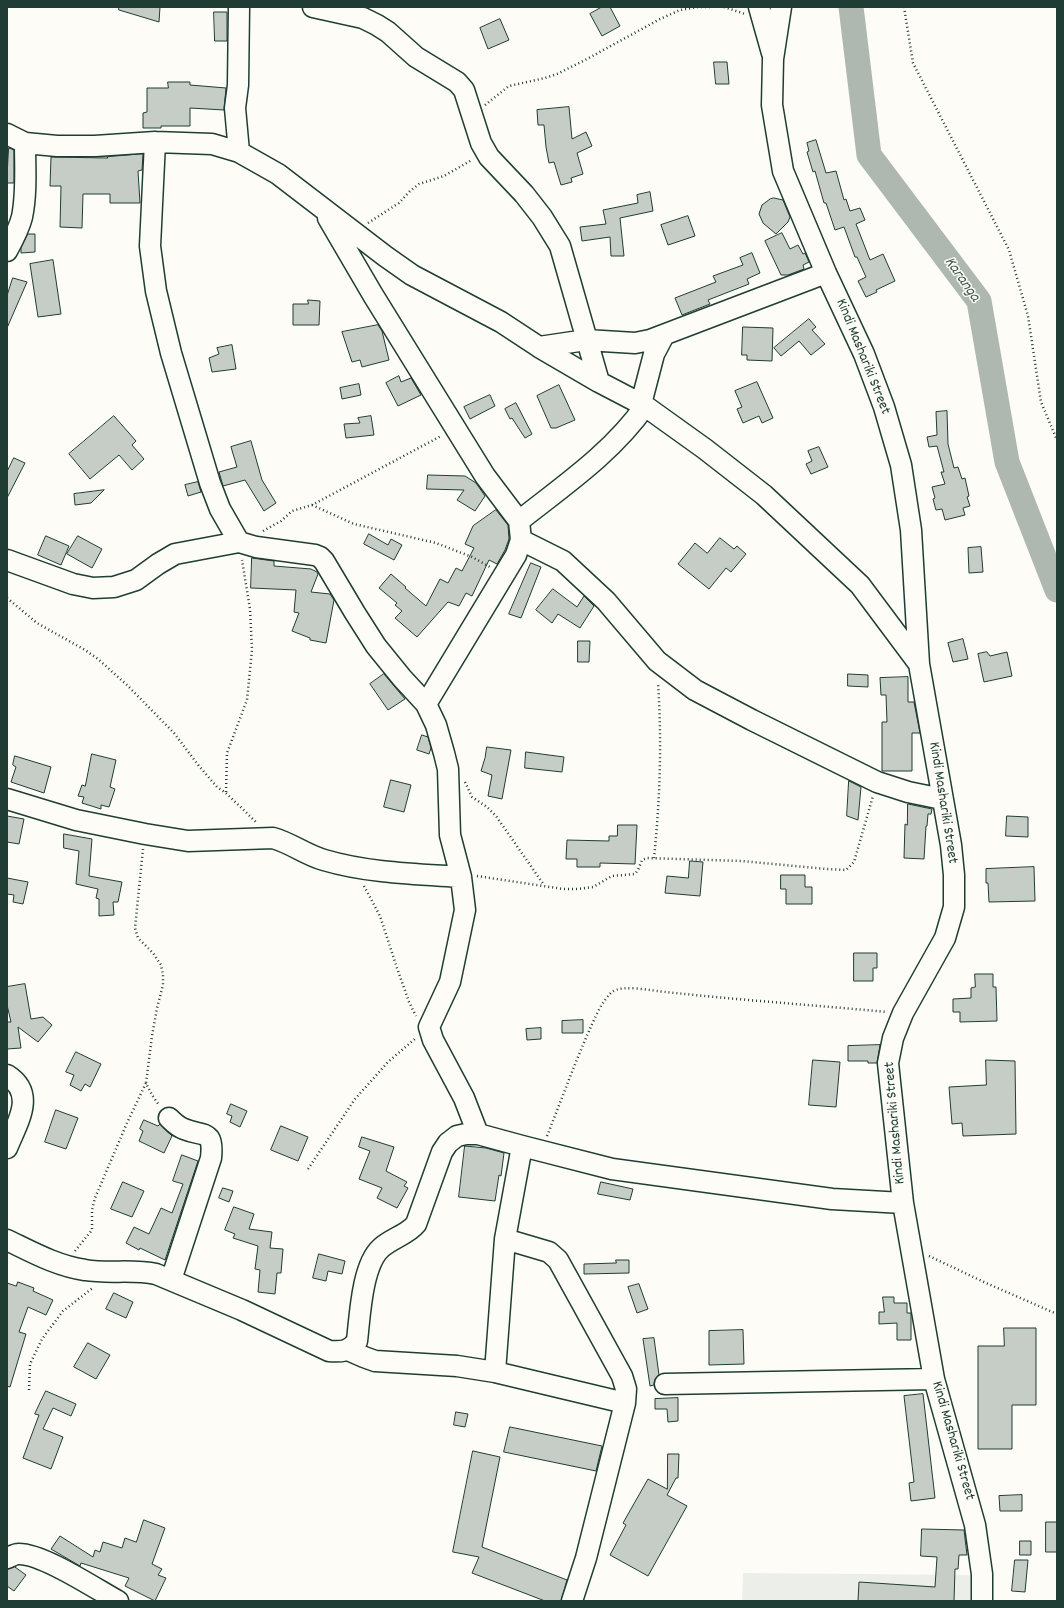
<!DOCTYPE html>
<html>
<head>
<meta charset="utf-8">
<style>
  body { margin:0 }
  #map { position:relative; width:1064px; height:1608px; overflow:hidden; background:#fdfcf7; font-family:Dekko,sans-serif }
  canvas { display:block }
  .frame { position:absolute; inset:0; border:8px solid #1f3d34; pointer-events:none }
</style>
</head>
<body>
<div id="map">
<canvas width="1064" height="1608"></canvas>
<div class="frame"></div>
</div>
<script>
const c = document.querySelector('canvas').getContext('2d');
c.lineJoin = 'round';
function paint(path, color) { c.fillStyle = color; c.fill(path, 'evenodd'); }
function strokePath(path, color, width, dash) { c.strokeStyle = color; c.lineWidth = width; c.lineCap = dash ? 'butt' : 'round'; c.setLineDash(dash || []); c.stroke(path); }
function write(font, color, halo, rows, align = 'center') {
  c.font = font + ' Dekko,sans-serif'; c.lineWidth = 3; c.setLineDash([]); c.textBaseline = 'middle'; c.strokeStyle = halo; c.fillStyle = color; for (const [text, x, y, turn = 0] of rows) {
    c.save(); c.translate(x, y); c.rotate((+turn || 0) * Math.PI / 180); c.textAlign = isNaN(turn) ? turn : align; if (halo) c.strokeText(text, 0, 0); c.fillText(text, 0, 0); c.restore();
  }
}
paint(new Path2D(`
  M743,1573L971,1575V1601H742Z`), '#eceee9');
strokePath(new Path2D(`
  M851,7L869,155L979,301L1007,462L1057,590`), '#aeb8b1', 25);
const building = new Path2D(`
  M119,7H160L159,22L119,10Z
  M602,7H610L620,26L602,36L590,14Z
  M214,12H227V41H215Z
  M500,19L509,40L488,49L480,28Z
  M714,62H727L729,84H716Z
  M168,82H190V85L226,88L224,110L190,108V126H161V128H143V113L147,112V88H168Z
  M569,107L572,139L586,132L592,146L577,153L583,174L571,178L572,182L561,185L554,162L549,163L546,147L544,125H538L537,110Z
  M816,140L826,173L836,171L844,200L846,199L850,211L860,208L865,220L856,224L870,260L883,254L895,281L876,290L877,292L866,297L858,281L866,277L857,257H855L844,227L835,230L826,203H824L815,171L813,172L807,152L809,151L807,143Z
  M9,148L14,150V183H7Z
  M143,154L142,170L138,171L140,203H110V194H83L82,228L60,227L61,186H50L51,157L108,158L107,157Z
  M650,192L653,211L620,218L624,256H611L610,237L582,241L580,227L606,224L603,210L638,203L637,195Z
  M774,198L783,200L790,217L788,222L776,234L763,223L759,214L762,205L770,199Z
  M688,216L695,236L668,245L661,225Z
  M782,233L790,249L798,245L803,254L805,253L809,262L803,265L804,269L788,275H781L765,241Z
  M28,234H35V252L21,253V248Z
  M752,253L760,273L747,279L749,284L708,300L710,304L682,315L675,298L716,282L713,276L743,265L740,258Z
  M53,260L61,314L38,317L30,264Z
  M13,278L27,282L7,328V296Z
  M308,300L320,301L319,325H293V304H308Z
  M809,319L816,327L812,330L825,344L811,355L799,341L781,356L774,348Z
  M378,325L382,331L389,360L362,367L360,360L352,362L342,332Z
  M743,327L773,328L772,361L747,360V355H742Z
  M232,345L236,369L212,372L209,358L219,354L217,348Z
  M399,376L401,382L411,378L421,395L398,406L386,383Z
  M757,382L773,418L762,423L759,416L743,423L737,409L742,407L735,391Z
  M359,384L361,395L342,399L340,388Z
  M559,385L575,420L556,428H551L537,396Z
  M490,395L495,406L470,419L464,407Z
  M516,403L532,434L525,438L512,418L510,419L505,409Z
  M947,411L948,444L954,468L958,467L962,479L965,478L969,496L967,497L970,506L963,508L965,515L945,520L942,509L936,510L933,499L935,498L932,487L945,484L941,472H944L937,446L929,447L927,437L937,435L936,412Z
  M114,416L136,441L132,445L144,459L132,470L119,455L90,479L69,454Z
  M371,416L374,435L346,438L344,424L360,423L358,418Z
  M251,441L262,480L276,503L264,511L245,480L223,486L219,472L237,467L231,447Z
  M819,447L828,467L811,474L806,464L812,461L808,451Z
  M14,458L25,463L7,498V472Z
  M428,475L465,476L476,483L485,496L475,511L457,500L464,490L427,489Z
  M198,482L201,492L188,496L185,485Z
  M104,490L91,503L75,505L74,494Z
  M496,510L508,525L509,539L505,550L497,564L489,560L472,596L466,593L459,606L448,602L417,637L395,618L402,611L395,605L397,603L379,588L391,574L406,587L405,588L426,606L440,579L448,583L456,568L462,571L474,548L465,544L473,526Z
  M369,534L388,545L391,539L402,545L394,560L364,544Z
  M46,536L69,546L61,565L38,555Z
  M78,536L102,549L92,568L67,554Z
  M720,538L734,549L737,546L746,554L731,572L726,568L709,589L678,564L695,543L707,553Z
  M981,547L983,572L969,573L968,548Z
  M252,558L274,561V566L311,569L317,572L318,574L311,592L330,594L334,600L326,643L310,640V638L292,631L299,613L294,612L296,590L251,588Z
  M531,563L541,567L521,618L509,614Z
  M553,589L577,607L584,596L594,606L580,628L558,614L552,623L536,610Z
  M963,639L968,659L953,662L948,643Z
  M578,641H590L589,662H578Z
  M987,652L990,656L1007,652L1012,676L984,682L978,654Z
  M384,674L405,699L388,710L370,684Z
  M848,674L868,675V687L848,686Z
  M908,677V702H914L920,733H912V771H882V722H887L886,695H881L880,678Z
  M422,735L428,737L431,748L429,754L417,750Z
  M487,747L511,750L502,799L488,796L492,775L481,771L485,758Z
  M526,752L564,757L562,772L525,768Z
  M92,754L116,760L110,787L115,789L109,807L101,805V809L82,803L84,797L78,796L82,785L85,786Z
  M15,756L51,767L44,793L11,782L16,767L13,765Z
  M391,780L411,785L404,812L384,807Z
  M849,781L861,787L858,820L847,816Z
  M908,804L932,809L931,814H928L927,826H926L924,859L904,858L905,824L907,825Z
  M7,816L24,819L19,844L7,842Z
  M1007,816L1028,817V837L1006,836Z
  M618,825H637L635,864L600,863V867H577V859H566L567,840L609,841V836H617Z
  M64,834L92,839L89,876L122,882L118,902H113L114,915L99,916V899L96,898L98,889L76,884L79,851L64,848Z
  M690,861L703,862L700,896L665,893L667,876L688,878Z
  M1034,867L1035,901L989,902L988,883H986V869Z
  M781,875H805V887H812V904H786V889H781Z
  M7,878L28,882L23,904L13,902L14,895L7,894Z
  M854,953H877V968H873V981H854Z
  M975,974H993V987H996L997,1021L960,1022V1012H953V999L971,998V988L975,987Z
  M25,984L31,1019L43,1017L52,1025L38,1042L18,1027L21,1048L7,1049V1022H11L7,1005V987Z
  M583,1020V1033H562V1021Z
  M541,1028V1039L527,1040L526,1029Z
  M880,1045L877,1063H868V1061H848V1046Z
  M76,1052L101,1064L90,1087L85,1084L81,1091L70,1085L74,1075L66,1072Z
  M813,1060L840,1062L836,1107L809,1105Z
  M986,1060L1015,1061L1016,1134L963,1136L962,1123L952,1124L949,1087L986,1085Z
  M231,1104L247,1111L240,1127L230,1122L232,1116L227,1114Z
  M56,1110L78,1118L66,1149L45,1142Z
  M144,1120L158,1126L160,1124L172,1136L164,1153L139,1141L143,1131L140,1129Z
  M281,1126L308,1137L298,1161L271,1150Z
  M362,1137L394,1147L386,1171L407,1182L404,1186L408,1188L397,1208L377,1198L382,1188L359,1179L370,1151L359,1147Z
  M465,1146L486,1148L504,1153L501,1176L499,1175L495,1201L459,1197Z
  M182,1155L198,1161L165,1260L140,1248L139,1250L126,1243L134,1227L149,1234L161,1208L172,1213L183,1184L173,1181Z
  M123,1182L144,1191L132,1217L111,1209Z
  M601,1182L633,1189L630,1200L598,1194Z
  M223,1188L233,1191L229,1202L219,1198Z
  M234,1207L254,1214L249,1229L272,1232L270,1248L283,1249L281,1273H277L275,1294L258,1292L260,1270L255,1269L258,1246L233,1238L235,1234L225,1230Z
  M319,1254L345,1261L342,1274L328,1271L326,1281L313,1278Z
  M616,1260H629V1273L584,1274V1264L616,1263Z
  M18,1282L34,1288L33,1291L53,1300L46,1315L28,1307L19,1332L26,1334L10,1387L7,1386V1283L16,1286Z
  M639,1284L648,1309L637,1313L628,1287Z
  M114,1293L133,1302L126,1318L106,1309Z
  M883,1297H894V1303H907V1313H911V1340H897V1323L879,1324V1312H884Z
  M1004,1328H1036V1405H1012V1449H978V1346H1004Z
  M743,1330L744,1364L709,1365V1331Z
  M654,1338L659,1375L655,1379L654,1385L650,1386L643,1339Z
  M88,1343L110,1355L96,1379L74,1367Z
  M46,1391L76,1404L71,1416L53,1408L43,1429L63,1437L51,1469L23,1458L39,1415L35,1414Z
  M923,1394L935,1498L911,1501L909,1483L914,1482L904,1396Z
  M678,1398V1421L668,1422L667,1409H655V1399Z
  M456,1412L468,1414L465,1427L454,1425Z
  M510,1427L602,1446L596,1471L504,1452Z
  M473,1451L500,1457L482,1547L567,1580L561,1601H545L472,1573L479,1557L453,1552Z
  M668,1454H679L678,1478H676L667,1495L687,1506L648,1576L610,1555L626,1525L623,1523L648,1479L667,1489Z
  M1022,1495V1511H1000L999,1496Z
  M144,1520L165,1528L152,1564L162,1569L158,1575L166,1578L155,1601L125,1586L129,1578L81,1563L80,1566L51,1549L60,1536L93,1557L95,1550L100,1552L103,1542L122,1548L125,1538L136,1542Z
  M1046,1522H1057V1552H1046Z
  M922,1529L964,1530L967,1555H959L958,1569H955L954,1601H858L859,1582L935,1587L937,1557L921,1556Z
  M1020,1541H1031V1555H1020Z
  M1015,1560H1028L1025,1592L1012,1591Z
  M15,1567L26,1575L14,1591L7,1586V1570Z`);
paint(building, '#c6cdc7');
strokePath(building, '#1f3d34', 1);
const minor = new Path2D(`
  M313,7L363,18L377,25L388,32L416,57L457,82L464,90L481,143L489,157L524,194L542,217L560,246L599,382
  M759,7L772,53
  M781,7L773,59L772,105L783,171L826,273L864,354L884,407L901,465L911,530L919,664L951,845L954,875V907L945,938L903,1013L893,1038L888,1063L903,1203L934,1379L975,1525L982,1574V1601
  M7,134L25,143L57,146H95L155,142L212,144L239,152L278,174L385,256L412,275L501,322L539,347L599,382L645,406L705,449L764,495L860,585L919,664
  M155,142L150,246L156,291L171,353L210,483L220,509L239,542L256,547L315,555L320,557L324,561L355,613L376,646L402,678L426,704L436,725L444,753L448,769L450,835L461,877L465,910L450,982L429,1027L433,1040L464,1098L478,1134
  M239,152L235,108L238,85L239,7
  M328,218L373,295L485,476L519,521L521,540L516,555L426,704
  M7,251C13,240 19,229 22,217C27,193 25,167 25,143
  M539,347L586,340L635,343L650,340L826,273
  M641,404L654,354L664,335
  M519,521C563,486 612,453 645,406
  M521,540L563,561L606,601L657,661L695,690L752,720L877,782L908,792L942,799
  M7,560L73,584L93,588L114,587L136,580L158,564L175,554L239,542
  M7,799L76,820L145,834L188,841L273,838C291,843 306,855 324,860C368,873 415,874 461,877
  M7,1075C37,1094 17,1123 7,1148
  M169,1118C174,1123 178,1127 184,1129C204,1137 214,1129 211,1158L171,1280
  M505,1239L549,1252L558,1260L622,1376L626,1389L625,1403L586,1558L572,1601
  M7,1240C32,1252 57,1266 85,1270C109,1274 133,1269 156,1274L242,1310L329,1351C341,1352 349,1352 357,1341C360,1315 362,1265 381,1248C392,1238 407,1235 416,1224L442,1152L448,1143L457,1136L466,1134H478L522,1146L612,1169L832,1199L903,1203
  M348,1350L364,1357L375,1361L457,1366L495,1372L625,1403
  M495,1372L505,1239L522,1146
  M665,1384L934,1379
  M7,1558C10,1557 15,1554 18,1554C42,1553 96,1589 118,1601`);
strokePath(minor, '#1f3d34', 23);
strokePath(new Path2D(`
  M724,7L745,14
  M904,7L913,63L1009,250L1028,316L1041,402L1057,440
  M485,105L509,86L545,78L557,74L587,59L660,19L680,10L698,7H712
  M368,223L399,203L410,191L419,184L444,176L472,160
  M312,505L354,524L436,543L472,557L490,567
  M263,531L281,521L292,511L312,505L327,497L441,436
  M7,598L37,623L85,650L98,659L128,686L174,733L199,766L217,787L226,793L257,823
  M465,782L472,797L487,807L496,816L544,885
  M226,792L227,753L247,700L252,650L250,609L242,560
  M143,849L135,928L138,938L153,953L161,965L163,975V985L157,1008L152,1036L146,1083L152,1095L159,1105
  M654,858C660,800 662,742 658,683
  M477,876L563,889H578L593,887L612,876L635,874L638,870L642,860L647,858L742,861L826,869L846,870L854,862L873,796
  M364,886L380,916L397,968L409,1002L416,1016
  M547,1136C561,1101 574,1065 589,1031C595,1018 601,1002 612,992C622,984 653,991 666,992C739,1000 813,1005 887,1012
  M308,1169L355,1099L388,1062L416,1038
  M75,1251L92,1230V1210L95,1198L127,1123L146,1083
  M929,1256L986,1283L1057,1314
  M29,1390L30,1364L42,1339L63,1311L94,1287`), '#1f3d34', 2.5, [1, 3]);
strokePath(minor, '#fdfcf7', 20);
write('15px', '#1f3d34', '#fdfcf7', [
  ["Kindi Mashariki Street",862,357,68],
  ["Kindi Mashariki Street",942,803,81],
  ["Kindi Mashariki Street",896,1123,-95],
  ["Kindi Mashariki Street",952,1441,74]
]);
write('italic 16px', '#435c53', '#fdfcf7', [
  ["Karanga",961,280,55]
]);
</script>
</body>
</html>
